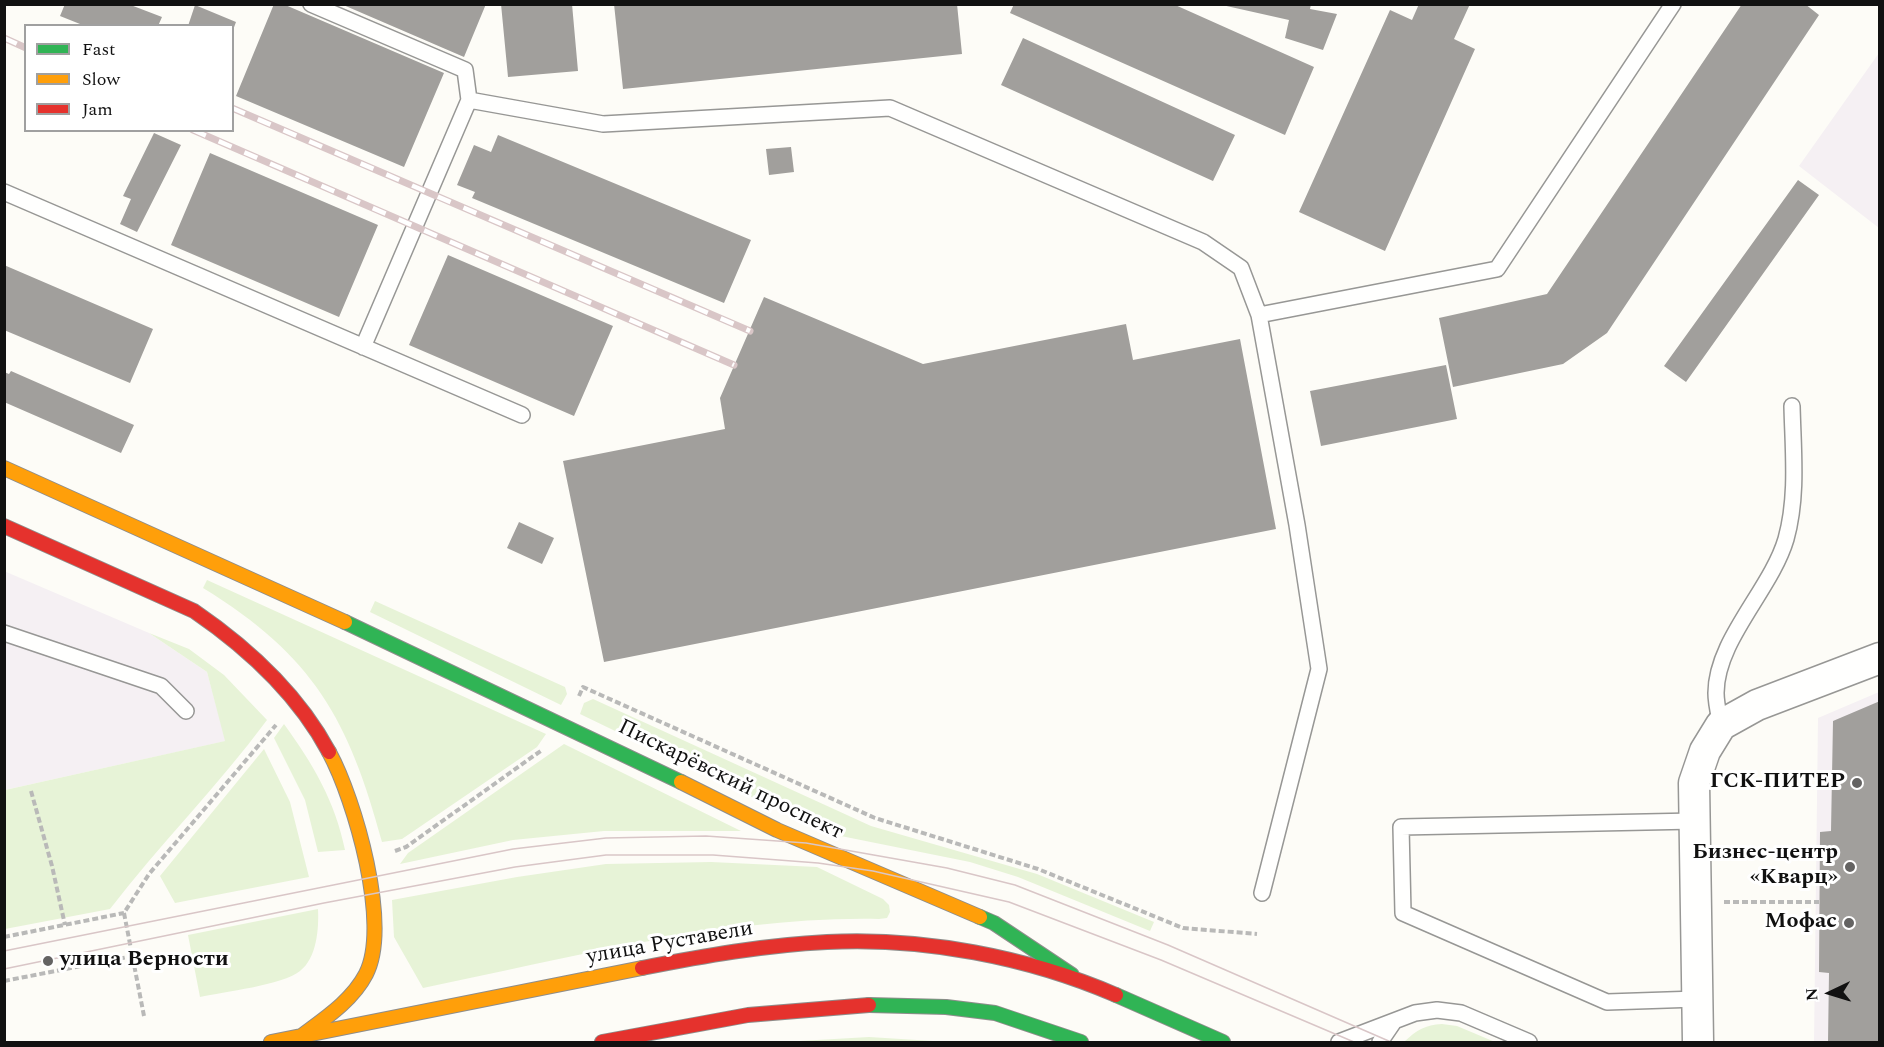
<!DOCTYPE html>
<html>
<head>
<meta charset="utf-8">
<style>
  body { margin:0 }
  #map { position:relative; width:1884px; height:1047px; overflow:hidden; background:#fdfcf7; font-family:Spectral,serif }
  canvas { display:block }
  .frame { position:absolute; inset:0; border:6px solid #111; pointer-events:none }
  .legend { position:absolute; left:24px; top:24px; width:210px; height:108px; box-sizing:border-box; background:#fff; border:2px solid #a0a0a0; margin:0; padding:8px 10px; list-style:none; font-size:18px; color:#111 }
  .legend li { display:flex; align-items:center; gap:12px; height:30px }
  .legend b { width:30px; border:2px solid #a0a0a0 }
  .north { position:absolute; left:1800px; top:963px; width:60px; height:60px; -webkit-text-stroke:4px #fff; paint-order:stroke; rotate:266deg; font-size:16px; font-weight:700; line-height:24px; text-align:center; color:#111 }
  .north::after { content:''; display:block; margin:auto; width:21px; height:27px; background:#111; clip-path:polygon(50% 0,100% 100%,50% 72%,0 100%) }
</style>
</head>
<body>
<div id="map">
<canvas width="1884" height="1047"></canvas>
<div class="frame"></div>
<ul class="legend">
<li><b style="height:8px;background:#30b455"></b>Fast</li>
<li><b style="height:8px;background:#ff9f0a"></b>Slow</li>
<li><b style="height:8px;background:#e5322d"></b>Jam</li>
</ul>
<div class="north">N</div>
</div>
<script>
const c = document.querySelector('canvas').getContext('2d');
c.lineJoin = 'round';
function paint(path, color) { c.fillStyle = color; c.fill(path, 'evenodd'); }
function strokePath(path, color, width, dash) { c.strokeStyle = color; c.lineWidth = width; c.lineCap = dash ? 'butt' : 'round'; c.setLineDash(dash || []); c.stroke(path); }
function write(font, color, halo, rows, align = 'center') {
  c.font = font + ' Spectral,serif'; c.lineWidth = 6; c.setLineDash([]); c.textBaseline = 'middle'; c.strokeStyle = halo; c.fillStyle = color; for (const [text, x, y, turn = 0] of rows) {
    c.save(); c.translate(x, y); c.rotate((+turn || 0) * Math.PI / 180); c.textAlign = isNaN(turn) ? turn : align; if (halo) c.strokeText(text, 0, 0); c.fillText(text, 0, 0); c.restore();
  }
}
paint(new Path2D(`
  M1879,53V228L1799,166Z
  M4,571L149,633L207,672L226,741L5,790Z
  M1879,692V1042H1814L1818,718Z`), '#f5f0f3');
paint(new Path2D(`
  M207,580L546,734L537,747L402,839L382,842C349,720 314,656 203,588Z
  M375,601L565,687L567,694L561,705L370,612Z
  M149,633L189,649L224,675L267,720C218,786 160,844 110,909L5,929V790L225,741L207,672Z
  M593,699L871,826L1037,874L1154,922L1150,931L1018,877L970,862L826,833L580,714L584,703Z
  M284,724C313,764 335,801 345,850L318,852L305,800L274,738Z
  M564,744L741,831H604L513,840L400,864L408,853Z
  M264,749L290,802L309,877L175,903L160,876Z
  M711,862L817,867L883,899L889,905L890,912L887,918L879,919C725,916 572,958 423,988L394,937L392,900L517,877L606,864Z
  M318,909C319,928 317,958 300,971C283,985 223,992 200,997L188,935Z
  M1442,1024L1457,1026L1495,1042L1405,1041C1417,1030 1425,1025 1442,1024Z
  M869,1037L949,1042H782Z`), '#e7f3d7');
paint(new Path2D(`
  M65,4H128L162,17L158,26H85L60,16Z
  M274,4H283L444,73L404,167L236,96Z
  M341,4H486L464,57Z
  M501,4H572L578,71L508,77Z
  M614,4H957L962,54L623,89Z
  M1014,4H1173L1314,67L1285,135L1010,13Z
  M1311,4L1310,9L1337,14L1323,50L1285,38L1289,20L1222,5Z
  M1419,4H1470L1454,39L1475,49L1385,251L1299,212L1390,10L1412,20Z
  M1742,4H1805L1819,15L1607,333L1563,364L1453,387L1439,318L1547,294Z
  M195,5L236,22L233,30L232,26H188Z
  M1023,38L1235,135L1213,181L1001,85Z
  M154,133L181,145L137,232L120,224L131,199L123,196Z
  M498,135L751,240L724,303L472,198L475,192L457,185L474,145L491,152Z
  M791,147L794,172L769,175L766,149Z
  M210,153L378,225L339,317L171,245Z
  M1798,180L1819,195L1686,382L1664,366Z
  M448,255L613,326L574,416L409,345Z
  M4,265L153,329L130,383L4,330Z
  M764,297L923,364L1126,324L1133,360L1240,339L1276,529L604,662L563,461L725,429L720,398Z
  M1446,365L1457,419L1321,446L1310,391Z
  M11,371L134,425L121,453L4,402V372L9,374Z
  M519,522L554,538L542,564L507,548Z
  M1880,701V1042H1828L1829,973L1819,972L1820,832L1831,831L1833,721Z`), '#a19f9c');
const lane = new Path2D(`
  M311,4L465,70L469,100
  M4,192L522,415
  M1259,315L1497,269L1673,4
  M363,347L469,100L603,124L890,108L1203,242L1241,268L1259,315L1297,525L1319,669L1262,893
  M4,633L161,686L186,711
  M1721,725C1719,715 1716,704 1716,693C1716,640 1771,590 1786,539C1798,496 1793,450 1792,406
  M1695,821L1401,827L1403,913L1607,1002L1697,999
  M1339,1042L1415,1013L1437,1010L1461,1013L1529,1042
  M1380,1042L1393,1023`);
const street = new Path2D(`
  M1698,1042L1694,783L1705,751L1721,725L1757,705L1880,658`);
const fast = new Path2D(`
  M345,622L681,782
  M980,917L994,923L1072,975
  M1116,995L1223,1042
  M869,1005L946,1007L995,1013L1081,1042`);
const slow = new Path2D(`
  M4,468L345,622
  M681,782L777,830L980,917
  M300,1037C324,1019 352,1001 366,974C391,925 355,800 329,752
  M271,1042L642,968`);
const jam = new Path2D(`
  M4,526L194,611C248,648 298,694 329,752
  M642,968C703,956 765,945 827,942C923,937 1028,957 1116,995
  M602,1042L748,1015L869,1005`);
strokePath(lane, '#979795', 18);
strokePath(street, '#979795', 33);
strokePath(fast, '#8e8d8b', 16);
strokePath(slow, '#8e8d8b', 16);
strokePath(jam, '#8e8d8b', 16);
strokePath(new Path2D(`
  M579,696L583,687L875,818L1038,869L1183,928L1257,934
  M31,791L52,866L65,925
  M395,851L406,847L542,750
  M1724,902H1819
  M4,937L124,913
  M4,981L133,956
  M144,1016L124,913L149,874L276,725`), '#b9b9b8', 4, [6, 3]);
strokePath(lane, '#fffffe', 15);
strokePath(street, '#fffffe', 30);
strokePath(fast, '#30b455', 14);
strokePath(slow, '#ff9f0a', 14);
strokePath(jam, '#e5322d', 14);
strokePath(new Path2D(`
  M4,951L513,849L606,838L706,836L806,843L947,868L1015,885L1168,945L1391,1042
  M4,969L324,903L515,867L606,855H713L818,863L873,871L1009,902L1161,960L1354,1042`), '#d9c6c7', 1.5);
const rail = new Path2D(`
  M4,38L26,48
  M232,108L750,331
  M193,130L734,365`);
strokePath(rail, '#d9c6c7', 7);
strokePath(rail, '#fff', 4.5, [14]);
for (const [x, y, r, color] of [
  [1857,783,6,"#646362"],
  [1850,867,6,"#646362"],
  [1849,923,6,"#646362"],
  [48,961,6,"#646362"]
]) { const dot = new Path2D(); dot.arc(x, y, r, 0, 2 * Math.PI); c.fillStyle = color; c.fill(dot); strokePath(dot, '#fff', 2); }
write('22px', '#111', '#fff', [
  ["Пискарёвский проспект",730,781,26],
  ["улица Руставели",670,944,-10]
]);
write('bold 22px', '#111', '#fff', [
  ["ГСК-ПИТЕР",1845,783],
  ["Бизнес-центр",1838,854],
  ["«Кварц»",1838,879],
  ["Мофас",1837,923],
  ["улица Верности",60,961,"left"]
], 'right');
</script>
</body>
</html>
